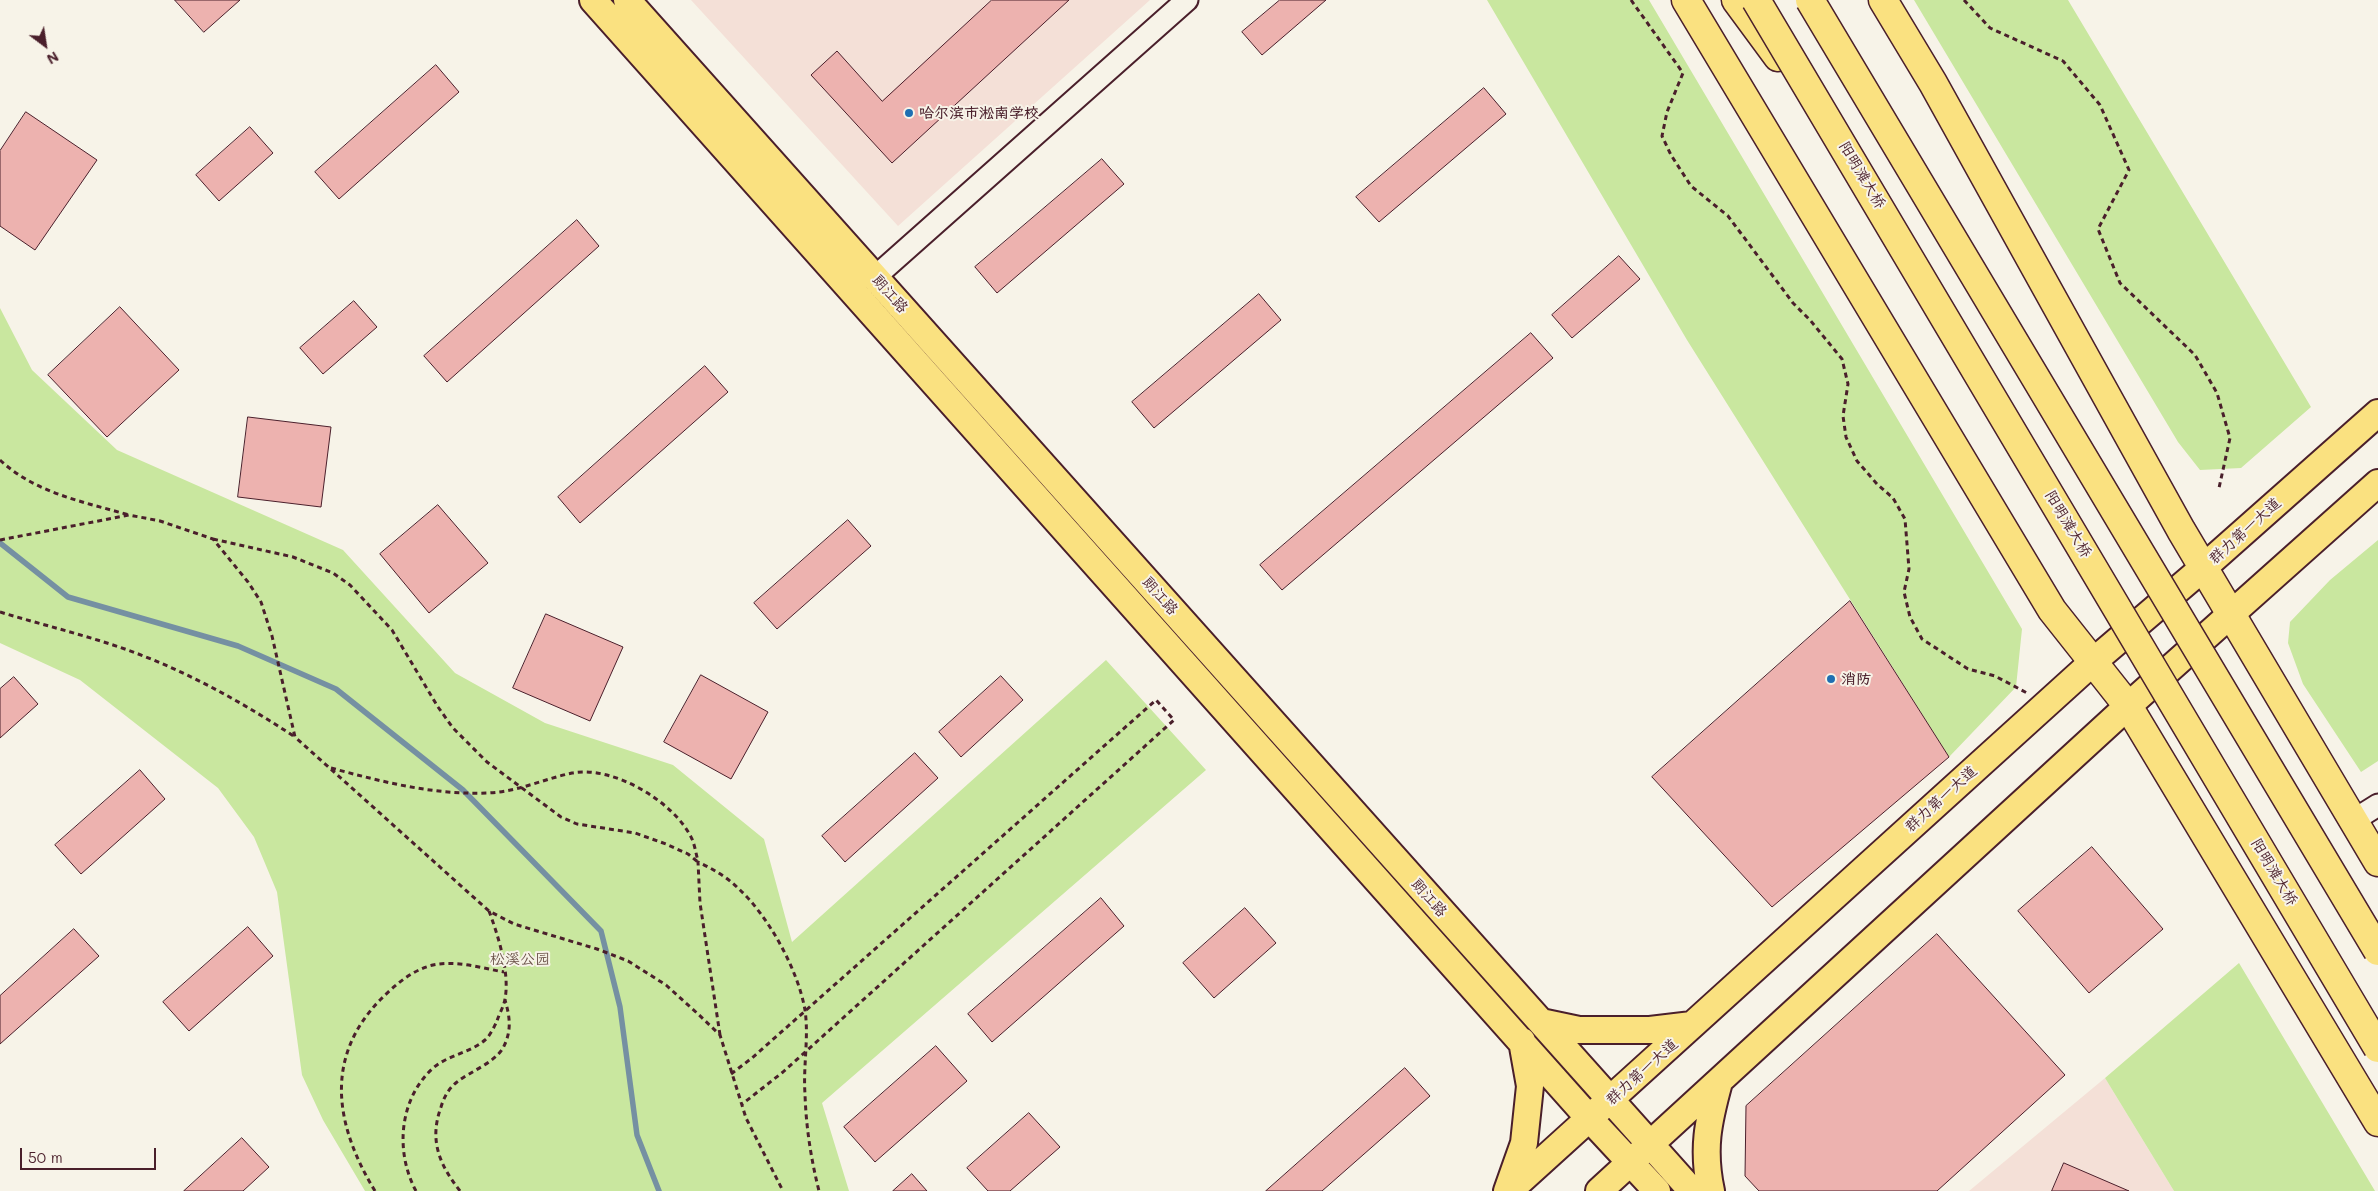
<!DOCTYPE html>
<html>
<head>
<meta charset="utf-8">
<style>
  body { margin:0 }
  #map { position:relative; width:2378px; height:1191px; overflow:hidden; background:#f7f3e8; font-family:Mali,sans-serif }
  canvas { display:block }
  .north { position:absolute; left:20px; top:20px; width:50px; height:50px; -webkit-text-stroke:4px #f7f3e8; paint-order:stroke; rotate:149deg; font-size:14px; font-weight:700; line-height:20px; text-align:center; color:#4a1f2b }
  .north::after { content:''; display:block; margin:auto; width:18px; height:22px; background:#4a1f2b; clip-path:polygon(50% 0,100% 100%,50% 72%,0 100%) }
  .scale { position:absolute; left:20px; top:1148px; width:136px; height:22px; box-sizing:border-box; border:2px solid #4a1f2b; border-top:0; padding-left:6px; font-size:15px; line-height:18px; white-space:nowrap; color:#4a1f2b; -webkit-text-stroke:4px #f7f3e8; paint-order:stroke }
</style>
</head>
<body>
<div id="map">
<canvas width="2378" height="1191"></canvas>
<div class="north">N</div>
<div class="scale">50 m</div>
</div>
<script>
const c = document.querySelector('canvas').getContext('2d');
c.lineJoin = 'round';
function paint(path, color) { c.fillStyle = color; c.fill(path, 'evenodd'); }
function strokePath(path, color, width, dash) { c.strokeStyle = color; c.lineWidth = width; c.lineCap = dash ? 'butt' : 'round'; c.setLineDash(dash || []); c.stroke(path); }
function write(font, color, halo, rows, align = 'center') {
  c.font = font + ' Mali,"LXGW WenKai TC",sans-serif'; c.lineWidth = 4; c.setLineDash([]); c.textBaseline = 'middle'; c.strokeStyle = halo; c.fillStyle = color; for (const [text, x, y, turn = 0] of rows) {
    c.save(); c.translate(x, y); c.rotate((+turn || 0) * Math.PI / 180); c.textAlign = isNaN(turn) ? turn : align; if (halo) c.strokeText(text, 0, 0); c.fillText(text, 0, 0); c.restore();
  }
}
paint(new Path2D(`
  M691,0H1150L898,226Z
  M2105,1078L2174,1191H1969Z`), '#f4e0d7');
paint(new Path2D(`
  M1487,0H1649L2022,629L2016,687L1949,757L1687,340Z
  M1914,0H2068L2311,407L2241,468L2200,470L2178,442Z
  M0,308L32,370L117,450L343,550L455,673L545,723L673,765L764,839L792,942L1106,660L1206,770L822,1103L849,1191H365L323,1120L302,1075L277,892L254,837L218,788L80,680L0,643Z
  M2378,540V761L2361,772L2303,684L2288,643L2290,622L2330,580Z
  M2239,963L2375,1191H2174L2105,1078Z`), '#c9e79f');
strokePath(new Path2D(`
  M0,543L68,597L238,646L336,689L463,790L601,931L620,1007L637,1135L659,1191`), '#7590a2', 5.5);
const building = new Path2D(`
  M175,0H240L204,32Z
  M992,0H1069L892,163L811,75L837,51L882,101Z
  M1280,0H1326L1262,55L1242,32Z
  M436,65L459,92L339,199L315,172Z
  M1484,88L1506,114L1379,222L1356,197Z
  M26,112L97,160L35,250L0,226V151Z
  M250,127L273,153L219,201L196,175Z
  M1102,159L1124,184L997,293L975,267Z
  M577,220L599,246L447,382L424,356Z
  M1619,256L1640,279L1572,338L1552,315Z
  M1259,294L1281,320L1154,428L1132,402Z
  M354,301L377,327L323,374L300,348Z
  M120,307L179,370L107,437L48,375Z
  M1531,333L1553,358L1282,590L1260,565Z
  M705,366L728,392L580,523L558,497Z
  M248,417L331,427L321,507L238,497Z
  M438,505L488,563L429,613L380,554Z
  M848,520L871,546L777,629L754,603Z
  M1850,601L1949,757L1772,907L1652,777Z
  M546,614L623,647L590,721L513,688Z
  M701,675L768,712L731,779L664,742Z
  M1001,676L1023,700L961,757L939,732Z
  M14,677L38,704L0,738V689Z
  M915,753L938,778L845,862L822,836Z
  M140,770L165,799L81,874L55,845Z
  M2092,847L2163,929L2089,993L2018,911Z
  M1101,898L1124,926L992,1042L968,1014Z
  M1245,908L1276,943L1214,998L1183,963Z
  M248,927L273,956L189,1031L163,1002Z
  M74,929L99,956L0,1044V996Z
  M1937,934L2065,1075L1937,1191H1759L1745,1176L1746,1106Z
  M936,1046L967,1081L875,1162L844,1127Z
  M1405,1068L1430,1096L1322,1191H1266Z
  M1029,1113L1060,1147L1010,1191H988L967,1168Z
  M242,1138L269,1167L243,1191H184Z
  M2064,1163L2129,1191H2052Z
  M912,1174L927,1191H893Z`);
paint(building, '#edb2af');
strokePath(building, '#4a1f2b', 1);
const minor = new Path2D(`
  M875,277L1187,0
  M2354,820L2378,805`);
const major = new Path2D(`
  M593,0L1589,1118L1657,1191
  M627,0L1692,1191
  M1541,1022L1579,1030H1650L1692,1025
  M1507,1191L1524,1143L1530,1086L1522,1041
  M1509,1191L2094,661L2203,568L2378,413
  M1599,1191L2128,706L2378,483
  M1711,1191C1702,1149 1708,1122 1719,1082`);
const highway = new Path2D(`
  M1686,0L2052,610L2128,706L2378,1122
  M1736,0L1778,57
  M1883,0L1933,83L2181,530L2378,862`);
strokePath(minor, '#4a1f2b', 25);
strokePath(major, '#4a1f2b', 30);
strokePath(highway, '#4a1f2b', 31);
strokePath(new Path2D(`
  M1631,0L1683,73L1667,112L1662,136L1671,155L1691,186L1728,216L1793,303L1810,320L1842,359L1848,384L1843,416L1846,437L1857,461L1877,484L1893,498L1905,519L1909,569L1904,592L1910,617L1922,639L1968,669L1995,676L2027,693
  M1964,0L1990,28L2063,61L2100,105L2129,170L2098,229L2120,283L2195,355L2217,393L2230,438L2219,488
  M0,460C35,493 84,502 129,515
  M213,539L293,557L333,573L350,585L392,630L438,707L453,728L487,762L561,817L577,824L635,833L666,844L688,854L698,862
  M0,540L129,515L160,521L213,539L248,582L261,602L272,636L295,737L489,911
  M0,612C49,627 99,638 146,657C199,678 248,706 295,737
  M331,768C383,782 433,795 487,793C517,792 544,779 572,773C613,765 675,802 692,839C695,846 696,854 698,861
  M720,1035L700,903L698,862C713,869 727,877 739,889C769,917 798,970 805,1010C809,1038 803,1066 805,1094C806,1127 811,1159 819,1191
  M731,1074L752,1058L1156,700L1174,720L783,1072L741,1105
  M375,1191C336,1127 323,1059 380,1000C395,985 412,970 433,965C457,960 481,968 504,972
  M416,1191C395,1152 399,1100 432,1069C447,1055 470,1053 485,1040C490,1036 494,1027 497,1021C499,1014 504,1006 505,999C510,973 498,935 489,911L514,924L597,949L628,961L666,985L698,1014L720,1035L746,1118L783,1191
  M460,1191C439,1164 429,1140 441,1107C444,1097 449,1088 457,1082C471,1071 494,1063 503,1048C512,1031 510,1017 505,1000`), '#4a1f2b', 3, [5, 4]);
strokePath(minor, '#f7f3e8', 21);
strokePath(major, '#fae180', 26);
strokePath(highway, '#fae180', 28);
const highwayBridge = new Path2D(`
  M1756,0L2378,1048
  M1810,0L2378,951`);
strokePath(highwayBridge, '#4a1f2b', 31, []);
strokePath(highwayBridge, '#fae180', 28);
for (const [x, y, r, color] of [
  [909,113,5,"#1f6fb2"],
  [1831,679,5,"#1f6fb2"]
]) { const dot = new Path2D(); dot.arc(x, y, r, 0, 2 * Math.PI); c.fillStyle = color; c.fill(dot); strokePath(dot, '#f7f3e8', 2); }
write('bold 15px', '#4a1f2b', '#f7f3e8', [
  ["哈尔滨市淞南学校",919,113],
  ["消防",1841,679]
], 'left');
write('15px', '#4a1f2b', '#f7f3e8', [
  ["阳明滩大桥",1862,175,59],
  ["朗江路",890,294,48],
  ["阳明滩大桥",2068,524,59],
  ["群力第一大道",2245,531,-42],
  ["朗江路",1160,596,48],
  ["群力第一大道",1941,799,-42],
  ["阳明滩大桥",2274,872,59],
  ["朗江路",1429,898,48],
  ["群力第一大道",1642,1072,-42]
]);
write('15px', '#6a5148', '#f7f3e8', [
  ["松溪公园",520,959]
]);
</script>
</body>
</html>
